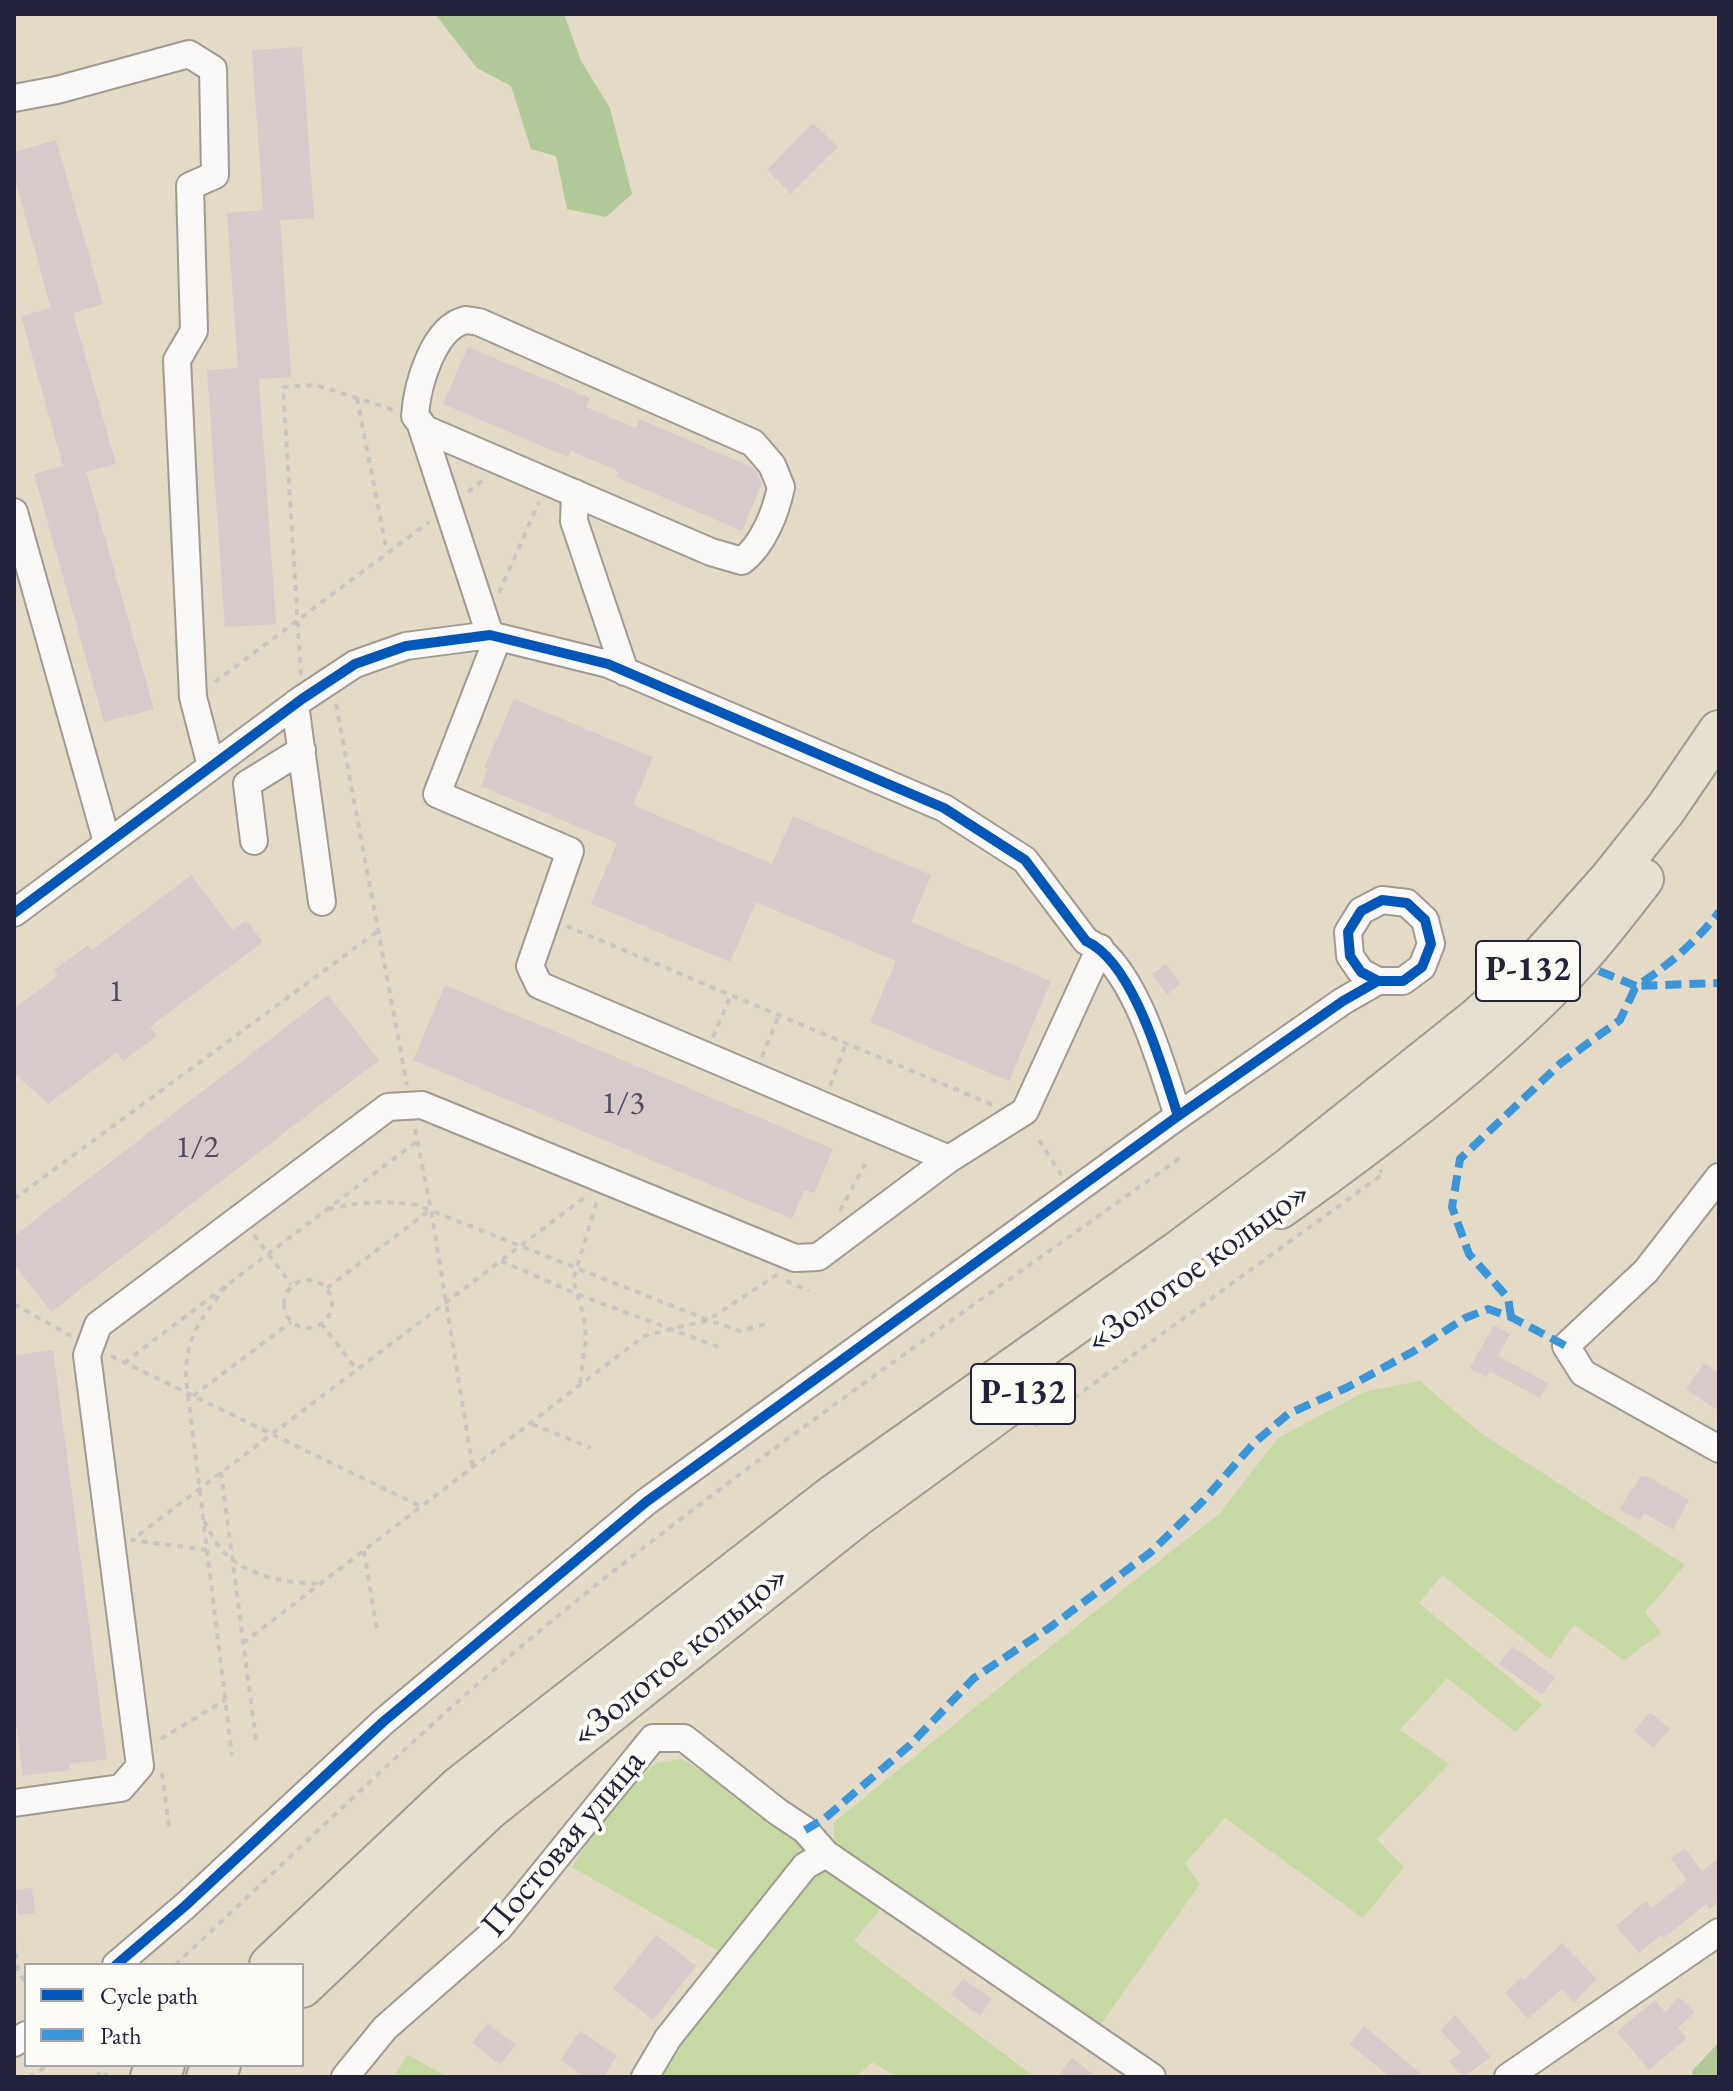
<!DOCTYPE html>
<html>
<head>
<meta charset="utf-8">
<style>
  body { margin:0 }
  #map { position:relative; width:1733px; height:2091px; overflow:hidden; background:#e3dac7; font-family:"EB Garamond",serif }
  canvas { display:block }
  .frame { position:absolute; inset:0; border:16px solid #22223b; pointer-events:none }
  .legend { position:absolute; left:24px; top:1963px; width:280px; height:104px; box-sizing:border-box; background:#fdfcf7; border:2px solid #a5a5ac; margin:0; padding:10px 14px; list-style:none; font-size:24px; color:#22223b }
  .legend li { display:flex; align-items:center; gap:16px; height:40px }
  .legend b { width:40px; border:2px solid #a5a5ac }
</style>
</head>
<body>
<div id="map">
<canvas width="1733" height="2091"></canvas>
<div class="frame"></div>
<ul class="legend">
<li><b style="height:10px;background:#0057b8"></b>Cycle path</li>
<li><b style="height:10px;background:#3b95d9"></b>Path</li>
</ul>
</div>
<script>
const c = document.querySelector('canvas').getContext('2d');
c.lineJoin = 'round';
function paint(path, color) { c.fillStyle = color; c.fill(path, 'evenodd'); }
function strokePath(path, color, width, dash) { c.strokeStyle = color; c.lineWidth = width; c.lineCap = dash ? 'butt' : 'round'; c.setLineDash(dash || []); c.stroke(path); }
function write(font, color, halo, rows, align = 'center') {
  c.font = font + ' "EB Garamond",serif'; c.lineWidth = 8; c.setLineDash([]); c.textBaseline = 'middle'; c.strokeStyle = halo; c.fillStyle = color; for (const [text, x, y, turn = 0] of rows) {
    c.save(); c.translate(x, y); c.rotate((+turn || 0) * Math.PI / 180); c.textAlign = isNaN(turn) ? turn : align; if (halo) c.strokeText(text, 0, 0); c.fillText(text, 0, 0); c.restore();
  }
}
paint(new Path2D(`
  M1420,1381L1479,1432L1685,1565L1645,1612L1661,1633L1624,1660L1574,1625L1550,1659L1442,1575L1419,1603L1542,1705L1515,1732L1447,1678L1400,1730L1449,1764L1377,1839L1404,1867L1363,1918L1225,1818L1185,1863L1200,1884L1101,2024L902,1894L835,1845L833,1823L1026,1666L1220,1513L1278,1438L1364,1392Z
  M682,1759L807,1839L884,1905L854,1941L1035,2077H897L872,2062L856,2077H638L729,1957L572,1867L612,1805L656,1763Z
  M408,2055L448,2077H393Z`), '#c6d9a2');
paint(new Path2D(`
  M435,14H564L581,61L610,108L632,194L606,217L567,209L556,156L531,149L511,86L477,68Z
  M1719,2042V2077H1692L1693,2070Z`), '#b2c898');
paint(new Path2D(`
  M302,47L314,218L280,220L291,377L259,379L276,624L225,627L207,370L238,368L227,213L263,210L252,50Z
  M813,123L838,147L791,194L767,170Z
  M56,140L103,304L73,313L116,464L86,472L154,709L104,722L34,474L63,466L21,316L51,308L14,176V152Z
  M468,347L590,398L586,407L636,428L639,419L754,468L762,483L742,531L616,477L618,471L571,451L568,457L443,404Z
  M514,699L653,757L633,805L772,864L793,816L931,875L911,922L1051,981L1009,1081L870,1022L896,961L756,902L730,962L591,904L617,843L481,786L488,769L484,768Z
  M191,875L233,930L246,920L263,942L150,1027L157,1036L123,1061L116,1053L48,1104L14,1073V1009L58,976L54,970L88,945L92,950Z
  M1166,964L1180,984L1167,995L1152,974Z
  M445,985L833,1149L814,1193L804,1190L792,1219L413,1060Z
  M328,995L379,1060L51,1312L14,1264V1236Z
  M1494,1325L1510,1334L1498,1356L1548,1383L1540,1398L1490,1371L1486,1377L1470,1368Z
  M53,1350L107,1759L69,1764L70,1770L23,1776L14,1707V1355Z
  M1704,1363L1719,1373V1411L1686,1389Z
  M1647,1476L1689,1500L1673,1530L1644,1513L1640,1521L1619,1509L1640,1477Z
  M1512,1646L1555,1677L1542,1695L1499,1664Z
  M1650,1712L1670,1729L1653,1748L1634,1731Z
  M1685,1849L1702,1871L1719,1858V1902L1709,1909L1706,1904L1664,1938L1661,1935L1639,1953L1616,1926L1646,1901L1652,1908L1687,1880L1671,1858Z
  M32,1888L35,1913L18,1915L15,1890Z
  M656,1935L696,1966L653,2020L613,1989Z
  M1562,1943L1597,1979L1574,2002L1561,1989L1528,2019L1505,1993L1522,1977L1524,1980Z
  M963,1979L992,1999L980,2016L951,1995Z
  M1679,1997L1695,2012L1678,2028L1687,2038L1649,2070L1617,2032L1655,2000L1665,2012Z
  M1455,2015L1491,2057L1463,2077L1449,2061L1461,2052L1440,2030Z
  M487,2023L516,2045L500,2065L472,2043Z
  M1364,2026L1425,2077H1390L1350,2044Z
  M580,2031L617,2056L603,2077H584L560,2060Z
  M1072,2058L1097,2077H1058Z`), '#d7cacb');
const minor = new Path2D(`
  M14,98L57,90L189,54L213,69L215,175L190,186L194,331L177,360L193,697L211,766
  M466,320L479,322L753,443L772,465L781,487C776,512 763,545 742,561L711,552L425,429L415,416C417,386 433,327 466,320Z
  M420,422L490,635
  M575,493L574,521L625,672
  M14,512L107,842
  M498,637L437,794L570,851L530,966L539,985L949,1159
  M295,704L322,902
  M254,841L247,784L302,750
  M14,913L302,699L355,664L406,646L490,635L608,664L944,808L1025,860L1086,941C1134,963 1162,1067 1178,1116
  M1719,1177L1646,1271L1566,1346L1583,1373L1719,1449
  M14,1803L121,1788L140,1766L87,1355L98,1325L388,1107L422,1105L795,1258L818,1257L949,1159L1025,1111L1100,948
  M116,1965L185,1906L383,1722L646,1502L1178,1116L1343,1001L1378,981H1403L1422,967L1431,944L1425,920L1407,903L1382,900L1361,911L1348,932L1350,956L1361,972L1378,981
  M14,2043L26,2035
  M345,2077L385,2028L499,1928L653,1738H684L778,1812L805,1830L826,1854L1152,2077
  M645,2077L668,2038L805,1866L826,1854
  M1508,2077L1719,1932`);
const highway = new Path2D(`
  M1280,1208C1382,1135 1494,1051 1578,959C1601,934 1622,906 1643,879
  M270,1965L459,1787L831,1497L1176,1253L1291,1167L1475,1020L1519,981L1610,879L1665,810L1719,731
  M302,1987L489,1809L854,1518L1021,1396
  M151,2077L164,2065
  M207,2077L220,2065`);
strokePath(minor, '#9f9a92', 30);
strokePath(highway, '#9f9a92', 44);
strokePath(new Path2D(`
  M357,398L387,552
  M468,492L486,478
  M499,593L539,502
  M301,675L283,387L316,385L394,410
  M215,682L429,522
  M336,704L407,1085
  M566,926L993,1105
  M713,1037L731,995
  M762,1057L779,1015
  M830,1086L846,1043
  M415,1129L431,1210L473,1469
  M1039,1140L1062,1176
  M14,1199L378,931
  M328,1209C361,1202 383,1200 417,1205L708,1320L740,1331L766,1324
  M840,1211L865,1164
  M254,1235L291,1284
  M501,1261L577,1294L721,1348
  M284 1304a24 24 0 1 1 48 0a24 24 0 1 1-48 0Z
  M786,1281L809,1291
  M226,1286C201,1321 186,1333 186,1378L232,1755
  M327,1288L430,1210
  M14,1304L71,1336
  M321,1323L357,1370
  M111,1356L422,1507
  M124,1363L416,1142
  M580,1383L586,1339L584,1317L573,1280L597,1201
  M193,1396L291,1322
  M532,1424L591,1448
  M1035,1426L1383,1174L1380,1170
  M221,1472L256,1740
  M204,1521C209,1530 214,1541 221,1549C245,1577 287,1583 322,1584
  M207,1550L132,1540L585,1197
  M364,1551L377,1631
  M243,1643L644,1336L708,1320L778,1274
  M161,1739L225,1700
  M162,1773L169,1827
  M14,1941L18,1971L26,1983
  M175,1965C304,1845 429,1721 565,1610C764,1449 976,1304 1184,1155
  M29,2077L49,2065
  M96,2077L102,2071L108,2077`), '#c7c6c3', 4, [6, 6]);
strokePath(minor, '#fbf9f7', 26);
strokePath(highway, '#e6e0d2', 40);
strokePath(new Path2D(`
  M1599,971L1636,986C1667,967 1697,941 1719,912
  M1511,1317L1508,1298L1469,1254L1452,1207L1460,1159L1561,1063L1620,1020L1636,986L1719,983
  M805,1830L824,1819L910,1745L974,1678L1049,1628L1151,1552L1204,1500L1254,1443L1288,1414L1348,1387L1414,1351L1465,1318L1488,1309L1511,1317L1566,1346`), '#3b95d9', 8, [16, 8]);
strokePath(new Path2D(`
  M14,913L302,699L355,664L406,646L490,635L608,664L944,808L1025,860L1086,941C1134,963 1162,1067 1178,1116
  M116,1965L185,1906L383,1722L646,1502L1178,1116L1343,1001L1378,981H1403L1422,967L1431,944L1425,920L1407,903L1382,900L1361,911L1348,932L1350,956L1361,972L1378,981`), '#0057b8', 10);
write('32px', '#4f4c5f', null, [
  ["1",116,992],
  ["1/3",623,1104],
  ["1/2",197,1148]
]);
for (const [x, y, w] of [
  [1528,971,104],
  [1023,1394,104]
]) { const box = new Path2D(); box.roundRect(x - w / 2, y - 30, w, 60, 6); c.fillStyle = '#fdfcf7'; c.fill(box); strokePath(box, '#22223b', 2); }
write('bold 34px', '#22223b', null, [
  ["Р-132",1528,971],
  ["Р-132",1023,1394]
]);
write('36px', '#22223b', '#fdfcf7', [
  ["«Золотое кольцо»",1198,1267,-36],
  ["«Золотое кольцо»",680,1656,-39],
  ["Постовая улица",564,1844,-50]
]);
</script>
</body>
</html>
